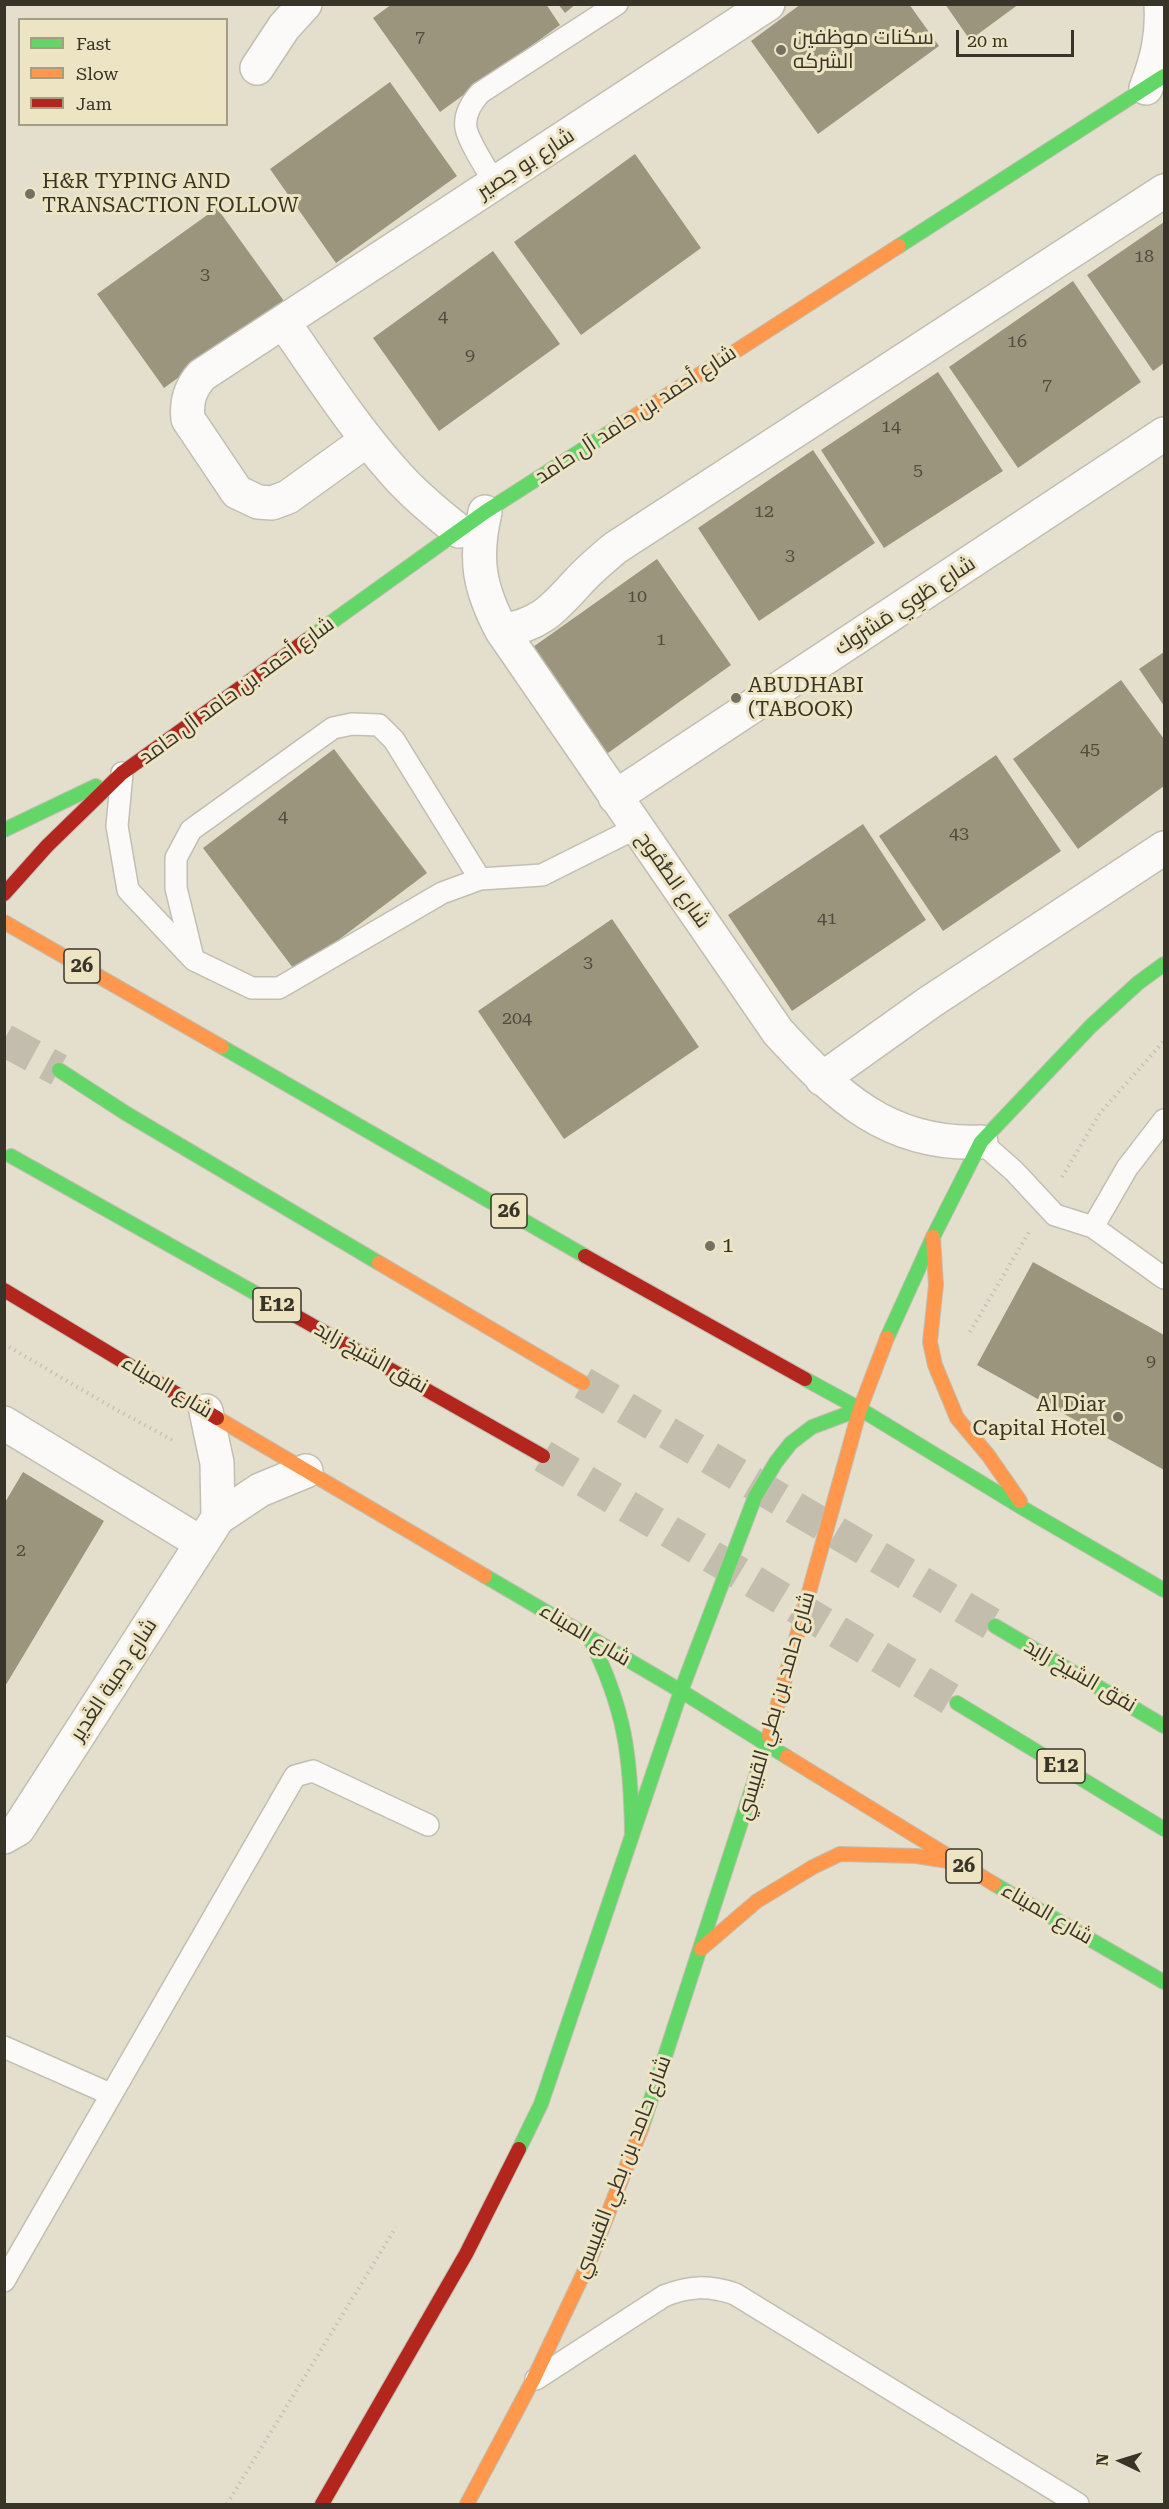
<!DOCTYPE html>
<html>
<head>
<meta charset="utf-8">
<style>
  body { margin:0 }
  #map { position:relative; width:1169px; height:2509px; overflow:hidden; background:#e4dfcd; font-family:"Roboto Serif",serif }
  canvas { display:block }
  .frame { position:absolute; inset:0; border:6px solid #383428; pointer-events:none }
  .legend { position:absolute; left:18px; top:18px; width:210px; height:108px; box-sizing:border-box; background:#ede4c4; border:2px solid #a59e86; margin:0; padding:8px 10px; list-style:none; font-size:18px; color:#383428 }
  .legend li { display:flex; align-items:center; gap:12px; height:30px }
  .legend b { width:30px; border:2px solid #a59e86 }
  .north { position:absolute; left:1091px; top:2431px; width:60px; height:60px; -webkit-text-stroke:4px #ede4c4; paint-order:stroke; rotate:274deg; font-size:16px; font-weight:700; line-height:24px; text-align:center; color:#383428 }
  .north::after { content:''; display:block; margin:auto; width:21px; height:27px; background:#383428; clip-path:polygon(50% 0,100% 100%,50% 72%,0 100%) }
  .scale { position:absolute; left:956px; top:30px; width:118px; height:27px; box-sizing:border-box; border:3px solid #383428; border-top:0; padding-left:8px; font-size:18px; line-height:21px; white-space:nowrap; color:#383428; -webkit-text-stroke:4px #ede4c4; paint-order:stroke }
</style>
</head>
<body>
<div id="map">
<canvas width="1169" height="2509"></canvas>
<div class="frame"></div>
<ul class="legend">
<li><b style="height:8px;background:#63d668"></b>Fast</li>
<li><b style="height:8px;background:#ff974d"></b>Slow</li>
<li><b style="height:8px;background:#b3261e"></b>Jam</li>
</ul>
<div class="north">N</div>
<div class="scale">20 m</div>
</div>
<script>
const c = document.querySelector('canvas').getContext('2d');
c.lineJoin = 'round';
function paint(path, color) { c.fillStyle = color; c.fill(path, 'evenodd'); }
function strokePath(path, color, width, dash) { c.strokeStyle = color; c.lineWidth = width; c.lineCap = dash ? 'butt' : 'round'; c.setLineDash(dash || []); c.stroke(path); }
function write(font, color, halo, rows, align = 'center') {
  c.font = font + ' "Roboto Serif",Cairo,serif'; c.lineWidth = 6; c.setLineDash([]); c.textBaseline = 'middle'; c.strokeStyle = halo; c.fillStyle = color; for (const [text, x, y, turn = 0] of rows) {
    c.save(); c.translate(x, y); c.rotate((+turn || 0) * Math.PI / 180); c.textAlign = isNaN(turn) ? turn : align; if (halo) c.strokeText(text, 0, 0); c.fillText(text, 0, 0); c.restore();
  }
}
paint(new Path2D(`
  M392,4H546L560,25L440,112L373,18Z
  M558,4H576L565,13Z
  M801,4H909L939,46L818,134L751,41Z
  M945,4H1019L970,40Z
  M390,82L457,176L336,263L270,169Z
  M635,154L701,248L581,335L514,242Z
  M217,208L284,301L164,388L97,294Z
  M1164,222V363L1153,371L1087,275Z
  M493,251L560,344L439,431L373,338Z
  M1073,281L1141,382L1018,468L949,367Z
  M938,372L1003,471L884,548L821,450Z
  M813,450L875,543L759,621L698,528Z
  M657,559L731,665L601,758L526,652Z
  M1164,652V706L1139,669Z
  M1121,680L1164,739V786L1078,849L1013,759Z
  M334,749L427,873L296,972L203,848Z
  M996,755L1061,851L943,931L879,836Z
  M863,824L926,920L792,1011L728,915Z
  M612,919L699,1047L564,1139L478,1011Z
  M1033,1262L1164,1335V1470L977,1365Z
  M23,1472L104,1521L4,1688V1504Z`), '#9c957e');
strokePath(new Path2D(`
  M4,1040L59,1070
  M583,1383L995,1626
  M543,1456L957,1703`), '#c2bdac', 33, [33, 16]);
const lane = new Path2D(`
  M495,184C488,171 468,141 466,128C464,115 472,102 480,93L617,4
  M122,773L117,826L128,890L194,960L252,988H279L442,893L480,879L542,875L636,828
  M193,958L176,888V858L191,830L333,728L352,724L379,725L394,740L480,879
  M1164,1120L1127,1168L1093,1227L1164,1278
  M981,1142L1014,1171L1055,1215L1093,1227
  M4,2047L110,2094
  M4,2281L295,1776L313,1771L428,1825
  M536,2379L664,2296C689,2286 709,2285 735,2294L1078,2504`);
const street = new Path2D(`
  M257,68L284,27L305,4
  M1146,88C1157,60 1163,35 1161,4
  M284,323C319,373 353,426 394,472C413,494 436,513 459,531
  M367,440L288,497L272,503L258,502L237,492L188,419C186,401 190,388 202,375L768,4
  M485,512C474,559 479,588 502,631L778,1032C837,1096 888,1146 981,1142
  M502,631C542,624 553,609 579,581C590,569 602,559 615,548L1164,191
  M615,797L1164,434
  M822,1079L930,1002L1164,848
  M206,1411L217,1463L218,1518
  M4,1423L201,1543
  M4,1837L18,1829L218,1518L260,1490L306,1471`);
const fast = new Path2D(`
  M899,246L1164,76
  M308,639L485,512L624,423
  M4,830L96,786
  M222,1047L585,1256
  M59,1070L127,1114L379,1263
  M11,1156L264,1298
  M887,1338L933,1237L981,1142L1091,1026L1138,983L1164,964
  M805,1379L860,1409L1026,1510L1164,1590
  M485,1576L681,1691L787,1757
  M995,1626L1164,1726
  M589,1637C625,1708 631,1756 632,1835
  M681,1691L755,1497L776,1462L791,1443L812,1427L860,1409
  M957,1703L1164,1829
  M994,1884L1164,1982
  M642,2127L769,1736
  M519,2149L541,2104L681,1691`);
const slow = new Path2D(`
  M624,423L899,246
  M4,922L222,1047
  M933,1237L936,1285L930,1342L935,1365L957,1418L988,1455L1020,1501
  M379,1263L583,1383
  M217,1418L485,1576
  M769,1736L860,1409L887,1338
  M787,1757L994,1884
  M701,1949L757,1901L813,1867L840,1854L916,1856L948,1861
  M467,2504L533,2380L589,2262L642,2127`);
const jam = new Path2D(`
  M4,894L47,846L122,773L308,639
  M585,1256L805,1379
  M4,1290L217,1418
  M264,1298L543,1456
  M322,2504L466,2254L519,2149`);
strokePath(lane, '#c2beb1', 24);
strokePath(street, '#c2beb1', 36);
strokePath(fast, '#c2beb1', 16);
strokePath(slow, '#c2beb1', 16);
strokePath(jam, '#c2beb1', 16);
strokePath(new Path2D(`
  M1062,1177L1100,1113L1164,1041
  M970,1332L1029,1232
  M4,1344L108,1405L174,1441
  M227,2504L396,2227`), '#c4c2bb', 4, [1.5, 4.5]);
strokePath(lane, '#fbfaf8', 21);
strokePath(street, '#fbfaf8', 33);
strokePath(fast, '#63d668', 14);
strokePath(slow, '#ff974d', 14);
strokePath(jam, '#b3261e', 14);
for (const [x, y, r, color] of [
  [781,50,6,"#747062"],
  [30,194,6,"#747062"],
  [736,698,6,"#747062"],
  [710,1246,6,"#747062"],
  [1118,1417,6,"#747062"]
]) { const dot = new Path2D(); dot.arc(x, y, r, 0, 2 * Math.PI); c.fillStyle = color; c.fill(dot); strokePath(dot, '#ede4c4', 2); }
write('18px', '#514c3e', null, [
  ["7",420,38],
  ["18",1144,257],
  ["3",205,275],
  ["4",443,317],
  ["16",1017,342],
  ["9",470,356],
  ["7",1047,386],
  ["14",891,427],
  ["5",918,471],
  ["12",764,512],
  ["3",790,556],
  ["10",637,597],
  ["1",661,640],
  ["45",1090,750],
  ["4",283,817],
  ["43",959,834],
  ["41",827,919],
  ["3",588,963],
  ["204",517,1019],
  ["9",1151,1362],
  ["2",21,1551]
]);
for (const [x, y, w] of [
  [82,966,36],
  [509,1211,36],
  [277,1305,48],
  [1061,1766,48],
  [964,1866,36]
]) { const box = new Path2D(); box.roundRect(x - w / 2, y - 17, w, 34, 4.5); c.fillStyle = '#ede4c4'; c.fill(box); strokePath(box, '#383428', 1.5); }
write('bold 20px', '#383428', null, [
  ["26",82,966],
  ["26",509,1211],
  ["E12",277,1305],
  ["E12",1061,1766],
  ["26",964,1866]
]);
write('21px', '#383428', '#ede4c4', [
  ["سكنات موظفين",793,38],
  ["الشركه",793,62],
  ["H&R TYPING AND",42,182],
  ["TRANSACTION FOLLOW",42,206],
  ["ABUDHABI",748,686],
  ["(TABOOK)",748,710],
  ["1",722,1246],
  ["Al Diar",1106,1405,"right"],
  ["Capital Hotel",1106,1429,"right"]
], 'left');
write('21px', '#383428', '#ede4c4', [
  ["شارع بو حِصير",526,164,-33],
  ["شارع أحمد بن حامد آل حامد",636,415,-33],
  ["شارع طَوِي مَشرُوك",905,606,-33],
  ["شارع أحمد بن حامد آل حامد",237,691,-36],
  ["شارع الطُّمُوح",673,880,55],
  ["نفق الشيخ زايد",371,1358,29],
  ["شارع الميناء",167,1387,31],
  ["شارع الميناء",585,1635,31],
  ["نفق الشيخ زايد",1080,1676,30],
  ["شارع دِمية الغَدير",114,1680,-57],
  ["شارع حامد بن بطي القبيسي",776,1706,-74],
  ["شارع الميناء",1047,1914,30],
  ["شارع حامد بن بطي القبيسي",623,2167,-69]
]);
</script>
</body>
</html>
